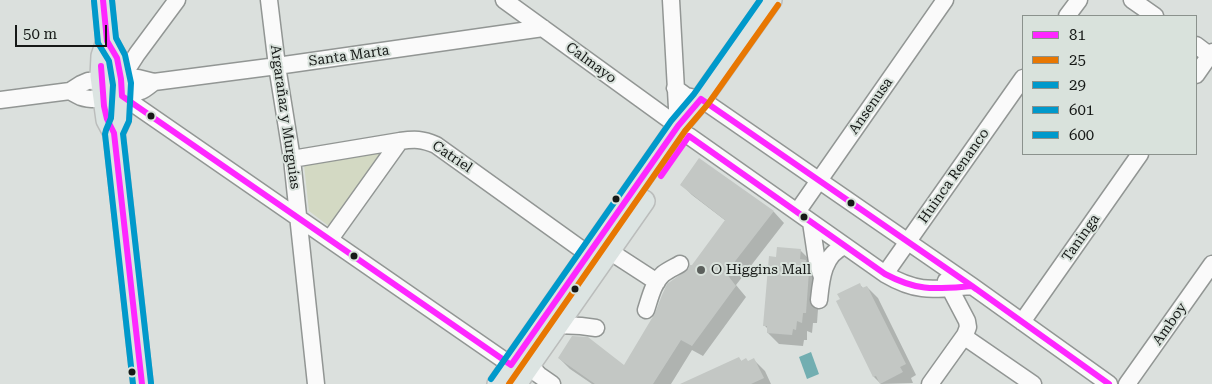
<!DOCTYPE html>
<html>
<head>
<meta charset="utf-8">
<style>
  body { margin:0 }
  #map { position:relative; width:1212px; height:384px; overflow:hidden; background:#dbe0dd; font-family:"Roboto Serif",serif }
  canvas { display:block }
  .legend { position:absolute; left:1022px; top:15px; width:175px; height:140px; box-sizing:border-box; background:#d9e2dc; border:1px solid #8b928d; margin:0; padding:6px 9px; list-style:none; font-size:15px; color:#161917 }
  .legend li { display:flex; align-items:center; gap:10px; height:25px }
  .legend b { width:25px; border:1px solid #8b928d }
  .scale { position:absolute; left:15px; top:25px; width:92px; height:22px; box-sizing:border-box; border:2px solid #161917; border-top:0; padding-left:6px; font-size:15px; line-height:18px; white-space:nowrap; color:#161917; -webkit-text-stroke:4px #d9e2dc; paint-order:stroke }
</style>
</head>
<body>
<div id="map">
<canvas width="1212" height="384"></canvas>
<ul class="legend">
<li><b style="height:6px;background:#fe27ff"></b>81</li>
<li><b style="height:6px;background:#e87702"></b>25</li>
<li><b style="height:6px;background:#0099cb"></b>29</li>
<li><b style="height:6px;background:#0099cb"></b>601</li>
<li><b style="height:6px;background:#0099cb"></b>600</li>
</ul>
<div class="scale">50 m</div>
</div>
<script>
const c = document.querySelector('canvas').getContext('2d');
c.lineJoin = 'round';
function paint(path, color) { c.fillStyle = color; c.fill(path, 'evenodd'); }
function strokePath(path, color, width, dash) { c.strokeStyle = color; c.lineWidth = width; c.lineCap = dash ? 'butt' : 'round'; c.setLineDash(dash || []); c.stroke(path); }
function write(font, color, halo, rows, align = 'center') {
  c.font = font + ' "Roboto Serif",serif'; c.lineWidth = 4; c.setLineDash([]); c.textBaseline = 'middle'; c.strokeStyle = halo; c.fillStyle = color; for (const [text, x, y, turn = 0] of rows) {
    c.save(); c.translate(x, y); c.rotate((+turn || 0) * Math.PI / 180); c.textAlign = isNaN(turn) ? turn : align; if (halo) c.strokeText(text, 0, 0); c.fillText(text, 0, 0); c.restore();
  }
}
paint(new Path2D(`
  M381,150L382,153L330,227L309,211L304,165Z`), '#d3d9c3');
paint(new Path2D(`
  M811,352L819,374L807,379L799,357Z`), '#72aeb1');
paint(new Path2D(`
  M699,160L774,212L784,223L736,285L746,297L703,356L692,350L671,384H592L570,369L559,358L624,367L692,266L726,221L692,195L681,184Z
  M800,250L811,261L820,282L817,323H813L812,333L807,331V340H804L803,346L779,344L768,333V329L764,325L777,258Z
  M860,285L864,289L867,287L878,298L916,375L911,378L913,383L881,384L874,377Z
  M739,358L742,362H748L754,360L765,371L771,384H685Z`), '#0003');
paint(new Path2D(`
  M699,158L774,211L726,273L736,286L692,346L681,340L653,384H595L558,358L572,336L588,337L624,365L655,313L662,295L667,284L688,269L690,265H692L725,220L680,185Z
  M777,247L801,249L800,259L806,260L805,267L808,268L809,271L806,313H803L802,323L797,321L796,330L793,329L792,335L767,333V326H763L769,256L776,257Z
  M860,283L862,288L867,286L906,364L900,367L903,372L880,384L876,376L873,377L836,301L840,299L837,294Z
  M739,357L741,361L746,358L748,361L754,358L764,378L751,384H680Z`), '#c3c7c4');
const minor = new Path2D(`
  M269,0L277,66L292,159L316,384
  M504,0L678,126
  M671,0L678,126
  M1132,0L1155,16
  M1067,16L1079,0
  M1196,45L1212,57
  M1196,75L1212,52
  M121,79L137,54L177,0
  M675,88L686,96L701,99L972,286L1109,384
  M70,91C73,93 77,95 81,97C95,102 127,97 141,91C146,89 150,85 154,82
  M122,96L511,365
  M0,100L70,91L81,84L88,81L138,78L154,82L277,66L543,28
  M689,136L885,274C919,294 935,289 972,286
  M292,159L400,141C415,139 422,139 436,145L588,254
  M797,212L945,0
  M811,222L817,262L822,277
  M330,239L400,141
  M600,245L657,282
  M885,274L1023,78
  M819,300C821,280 823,254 845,246
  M646,310C650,298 653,283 663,274C668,270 675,267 680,264
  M1022,322L1140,154
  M557,325L581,326L596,328
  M965,335L969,340L1033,384
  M529,365L539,375L552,384
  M930,384L965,335L968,327L967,321L946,281
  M1127,384L1212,264`);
const major = new Path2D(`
  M103,0L107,41L117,58L122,84V96L120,120L114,133
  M107,41L102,56L101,76L107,120L114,133L142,384
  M498,384L678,126L701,99L771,0
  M516,384L644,201`);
strokePath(minor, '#929694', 19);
strokePath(major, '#bbbdbc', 24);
strokePath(minor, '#fafafa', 16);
strokePath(major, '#dce4e2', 21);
strokePath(new Path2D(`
  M103,0L107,41L117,58L121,79L122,96L511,365L678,126L701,99L972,286L1109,384
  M101,66L104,106L107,119L114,133L142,384
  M661,176L689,136L885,274C919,292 935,289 972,286L976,289`), '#fe27ff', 6);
strokePath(new Path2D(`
  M509,384L685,131L708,104L778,5`), '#e87702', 6);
strokePath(new Path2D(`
  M491,379L671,121L694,94L760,0`), '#0099cb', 6);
strokePath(new Path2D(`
  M94,1L98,43L109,61L113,85L111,118L106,130L105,134L133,384`), '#0099cb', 6);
strokePath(new Path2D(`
  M112,0L116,38L125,55L131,83L129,121L123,134L151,383`), '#0099cb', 6);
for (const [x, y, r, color] of [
  [151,116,4.5,"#161917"],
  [616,199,4.5,"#161917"],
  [851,203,4.5,"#161917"],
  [804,217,4.5,"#161917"],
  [354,256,4.5,"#161917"],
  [701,270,5,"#5b5f5c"],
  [575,289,4.5,"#161917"],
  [132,372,4.5,"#161917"]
]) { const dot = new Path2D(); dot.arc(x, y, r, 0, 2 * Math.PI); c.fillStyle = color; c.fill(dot); strokePath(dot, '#d9e2dc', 2); }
write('14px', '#161917', '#d9e2dc', [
  ["Santa Marta",349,56,-8],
  ["Calmayo",591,63,36],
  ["Ansenusa",871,106,-55],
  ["Argarañaz y Murguías",285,117,82],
  ["Catriel",452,157,34],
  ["Huinca Renanco",954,176,-55],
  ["Taninga",1081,238,-55],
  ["Amboy",1170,324,-55]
]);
write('14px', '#161917', '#d9e2dc', [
  ["O Higgins Mall",711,270]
], 'left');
</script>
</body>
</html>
